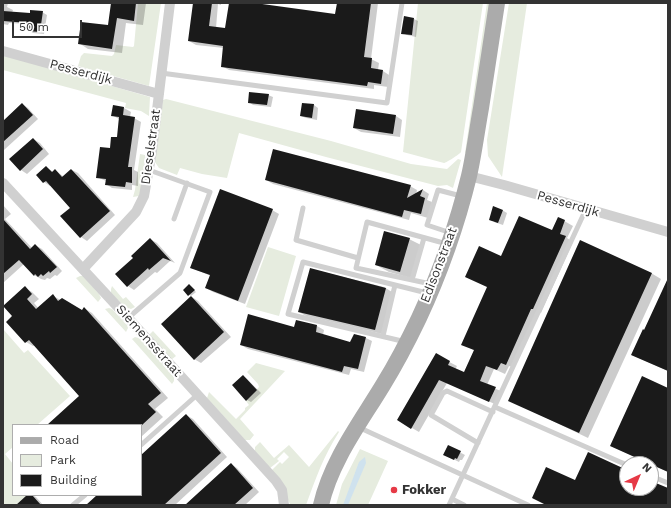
<!DOCTYPE html>
<html>
<head>
<meta charset="utf-8">
<style>
  body { margin:0 }
  #map { position:relative; width:671px; height:508px; overflow:hidden; background:#fff; font-family:"Work Sans",sans-serif }
  canvas { display:block }
  .frame { position:absolute; inset:0; border:4px solid #333; pointer-events:none }
  .legend { position:absolute; left:12px; top:424px; width:130px; height:72px; box-sizing:border-box; background:#fff; border:1px solid #adadad; margin:0; padding:5px 7px; list-style:none; font-size:12px; color:#333 }
  .legend li { display:flex; align-items:center; gap:8px; height:20px }
  .legend b { width:20px; border:1px solid #adadad }
  .north { position:absolute; left:619px; top:456px; width:40px; height:40px; box-sizing:border-box; background:#fff; border:1px solid #adadad; border-radius:50%; rotate:44deg; font-size:11px; font-weight:700; line-height:16px; text-align:center; color:#333 }
  .north::after { content:''; display:block; margin:auto; width:14px; height:18px; background:#e63946; clip-path:polygon(50% 0,100% 100%,50% 72%,0 100%) }
  .scale { position:absolute; left:12px; top:20px; width:70px; height:18px; box-sizing:border-box; border:2px solid #333; border-top:0; padding-left:5px; font-size:12px; line-height:14px; white-space:nowrap; color:#333; -webkit-text-stroke:3px #fff; paint-order:stroke }
</style>
</head>
<body>
<div id="map">
<canvas width="671" height="508"></canvas>
<div class="frame"></div>
<ul class="legend">
<li><b style="height:5px;background:#ababab"></b>Road</li>
<li><b style="height:11px;background:#e6ecdf"></b>Park</li>
<li><b style="height:11px;background:#1a1a1a"></b>Building</li>
</ul>
<div class="north">N</div>
<div class="scale">50 m</div>
</div>
<script>
const c = document.querySelector('canvas').getContext('2d');
c.lineJoin = 'round';
function paint(path, color) { c.fillStyle = color; c.fill(path, 'evenodd'); }
function strokePath(path, color, width, dash) { c.strokeStyle = color; c.lineWidth = width; c.lineCap = dash ? 'butt' : 'round'; c.setLineDash(dash || []); c.stroke(path); }
function write(font, color, halo, rows, align = 'center') {
  c.font = font + ' "Work Sans",sans-serif'; c.lineWidth = 4; c.setLineDash([]); c.textBaseline = 'middle'; c.strokeStyle = halo; c.fillStyle = color; for (const [text, x, y, turn = 0] of rows) {
    c.save(); c.translate(x, y); c.rotate((+turn || 0) * Math.PI / 180); c.textAlign = isNaN(turn) ? turn : align; if (halo) c.strokeText(text, 0, 0); c.fillText(text, 0, 0); c.restore();
  }
}
paint(new Path2D(`
  M138,3H161L149,86L78,66L81,56L84,53L112,56L114,54L116,45L133,47L134,46Z
  M418,3H483L461,152C460,154 446,163 444,163L403,152Z
  M487,3H492L467,152L465,153Z
  M509,3H527L502,177L488,156L487,140Z
  M3,55L150,97L149,116L141,111L125,108L126,103L3,70Z
  M166,99L331,141L411,164L447,169L458,159L461,160L453,188L447,185L438,186L326,157L239,133L227,178L202,174L180,168L177,175L159,168L155,162L163,100Z
  M140,154L145,155V157L141,190L139,196L133,197L135,190Z
  M268,247L296,256L279,316L246,307Z
  M80,276H83L99,294L101,298L98,302L76,278Z
  M112,286L123,299L126,297L135,307L131,309L126,308L111,293V289Z
  M109,308L112,309L127,325L128,328L126,332L105,309Z
  M3,329L24,353L28,350L70,396L37,425H13V447L5,454L13,464V495H27L16,505H3Z
  M153,331L176,356L171,360L149,335Z
  M135,337L139,338L174,377V381L172,384L132,339Z
  M256,363L285,371L240,419L254,435L250,440H245L207,398L209,392L236,419L245,410V408L249,405L246,401L259,387L258,384L247,372Z
  M338,431L339,432C323,457 316,478 306,505L290,504L272,470L280,462L282,464L289,457L284,452L277,459L279,461L270,468L255,451V447L260,442L274,458L289,445L309,467Z
  M360,449L388,461L368,505H336L342,484Z`), '#e6ecdf');
paint(new Path2D(`
  M365,457L366,463L348,505H343L359,462Z`), '#cfe2ee');
paint(new Path2D(`
  M3,3H8L7,7L13,10L12,13L30,14L42,12L47,15L44,34L33,33L28,30L29,24L9,23L8,25L3,24Z
  M112,3H146L143,25L126,23L122,53L88,49L79,43L109,27Z
  M194,3H221V5L218,4L216,28L226,29L230,3H257V4L336,15L338,3H378L371,59L379,63L378,70L383,71L389,75L388,87L374,85V89L229,70L222,66L224,48L196,45L189,41Z
  M414,19L418,21L416,37L407,35L403,33Z
  M268,95L273,97L271,107L253,105L249,102Z
  M22,104L28,108L38,119L4,150L3,122Z
  M303,104L314,105L318,108L317,120L306,118L301,116Z
  M114,106L124,108L131,112L130,117L134,118L141,122L134,170L138,172V186L132,185V190L112,188L106,184V181L97,177L118,138L119,119L112,115Z
  M396,116L402,120L400,137L361,132L354,128Z
  M33,139L40,143L49,154L27,174L21,170Z
  M46,167L53,172L55,170L64,177L72,170L78,173L115,215L87,241L81,237L71,208L51,185L50,186L44,182L37,175Z
  M266,180L410,186L417,190L416,194L423,190L429,194L427,200L432,202L428,218L411,213L409,220L273,184Z
  M3,205L11,214L5,219L32,248L35,245L42,249L62,271L57,276L55,275L50,279L47,278L45,280L41,279L34,275L24,264L3,283Z
  M272,210L279,214L245,304L213,292L206,288L211,276L192,268Z
  M502,210L507,213L503,225L494,222Z
  M559,218L573,226L567,238L573,242L541,313L539,312L514,368L509,366L505,374L494,369L487,385L503,392L497,405L447,383L419,432L398,420L436,355L457,366L455,370L465,373L475,351L463,344L502,257L553,232Z
  M150,239L157,243L175,263L170,261L157,273L155,272L134,290L128,286L134,258Z
  M409,239L423,246L414,279L389,272L376,265Z
  M311,269L384,287L392,292L382,334L306,316L299,312Z
  M651,273L661,279L588,438L509,400Z
  M668,280V371L632,355L645,331Z
  M191,287L196,292L191,296L184,290Z
  M25,288L32,292L39,299L34,303L39,309L53,296L82,311L84,308L92,313L168,398L155,409L163,417L141,437V425H49L81,396L35,345L33,346L26,342L14,316Z
  M192,297L198,301L231,337L201,363L194,359Z
  M297,321L317,326L324,330L323,335L351,343L366,338L372,341L364,372L351,369L349,375L248,349L241,345L295,328Z
  M243,376L247,379L261,393L251,402L247,400Z
  M668,389V472L611,446Z
  M186,415L193,419L227,457L175,505H88L99,495H141V456Z
  M448,446L465,455L462,460H460L459,462L449,457Z
  M231,464L237,468L259,492L245,505H186Z
  M28,495H32L36,497L43,505H17Z`), '#0003');
paint(new Path2D(`
  M111,3H136L134,21L117,18L112,49L78,44L81,22L108,25Z
  M193,3H212L209,26L225,28L229,3H255L335,14L337,3H371L364,57L372,58L371,68L383,70L381,84L368,82L367,86L221,67L223,46L188,41Z
  M30,10L43,11L40,32L27,31L28,23L3,21V11L30,13Z
  M404,16L414,18L412,35L401,34Z
  M249,92L269,94L267,105L248,103Z
  M22,103L33,115L3,142V121Z
  M302,103L314,104L312,118L300,116Z
  M113,105L124,107L123,115L135,117L128,167H132V183L126,182L125,187L105,185L106,179L96,178L100,147L110,148L111,137H117L119,117L111,116Z
  M356,109L396,115L393,134L353,128Z
  M33,138L43,149L20,171L9,159Z
  M273,149L411,185L407,198L423,189L420,196L425,198L421,214L404,210L402,217L265,180Z
  M46,166L52,172L55,169L62,177L71,169L110,211L80,238L60,216L70,208L46,181L43,183L36,175Z
  M220,189L273,209L238,301L205,288L210,275L190,268Z
  M493,206L503,210L498,223L489,220Z
  M519,216L552,230L558,217L565,220L560,234L566,236L533,309H531L506,365L501,363L497,370L486,366L480,381L496,387L489,402L439,380L411,429L397,420L436,353L450,361L448,365L464,372L474,350L461,345L487,287L465,277L479,246L501,256Z
  M3,219L30,249L35,244L57,267L50,273L49,271L43,276L41,274L38,277L35,274L34,276L19,260L3,274Z
  M384,231L410,238L400,272L375,265Z
  M150,238L171,261L163,258L149,270L148,268L127,287L115,274L133,258L131,256Z
  M580,240L652,273L579,433L508,401Z
  M310,268L386,288L375,330L298,312Z
  M668,278V371L631,355L643,329L644,330Z
  M189,284L195,290L188,296L183,290Z
  M25,286L32,294L27,299L36,309L53,294L58,301L62,298L82,310L84,307L161,393L148,404L156,412L142,425H47L79,396L29,340L25,343L6,322L12,316L3,306Z
  M191,296L224,332L194,360L161,324Z
  M248,314L294,327L296,320L317,325L316,332L350,342L354,334L366,337L358,369L344,366L342,372L240,345Z
  M243,375L257,390L246,401L232,385Z
  M642,376L668,388V472L610,446Z
  M186,414L221,453L164,505H86L97,495H141V455Z
  M448,445L461,451L457,459L455,458L454,460L443,455Z
  M588,452L627,470V488H651V481L668,488V505H546L532,498L546,467L575,480Z
  M231,463L253,488L234,505H185Z
  M27,495H32L41,505H16Z`), '#1a1a1a');
strokePath(new Path2D(`
  M161,73L387,103L402,3
  M303,208L296,240L358,258
  M174,219L187,183
  M451,233L427,225L438,190L461,196
  M412,280L424,238
  M431,284L356,268L367,222L440,242L447,243
  M128,318L180,273L210,192L149,170
  M383,336L395,285
  M406,342L288,314L303,262L427,293
  M495,407L627,465
  M358,427L528,505
  M478,443L431,415L443,393L447,391L493,412
  M141,445L197,395
  M651,476L668,483
  M452,499L464,505
  M73,505L85,495
  M449,505L586,209`), '#d0d0d0', 5);
strokePath(new Path2D(`
  M3,51L159,94
  M469,176L504,185L668,232
  M3,183L128,318L276,481L282,490L284,505
  M83,269L136,212L144,196L152,151L170,3`), '#d0d0d0', 10);
strokePath(new Path2D(`
  M321,505C331,461 360,423 383,385C396,364 408,341 419,318C440,273 457,225 469,176C474,154 477,130 481,108C486,73 492,38 497,3`), '#ababab', 16);
for (const [x, y, r, color] of [
  [394,490,4,"#e63946"]
]) { const dot = new Path2D(); dot.arc(x, y, r, 0, 2 * Math.PI); c.fillStyle = color; c.fill(dot); strokePath(dot, '#fff', 1.5); }
write('13px', '#333', '#fff', [
  ["Pesserdijk",81,72,15],
  ["Dieselstraat",151,147,-82],
  ["Pesserdijk",568,204,16],
  ["Edisonstraat",439,265,-69],
  ["Siemensstraat",149,341,48]
]);
write('bold 13px', '#333', '#fff', [
  ["Fokker",402,490]
], 'left');
</script>
</body>
</html>
